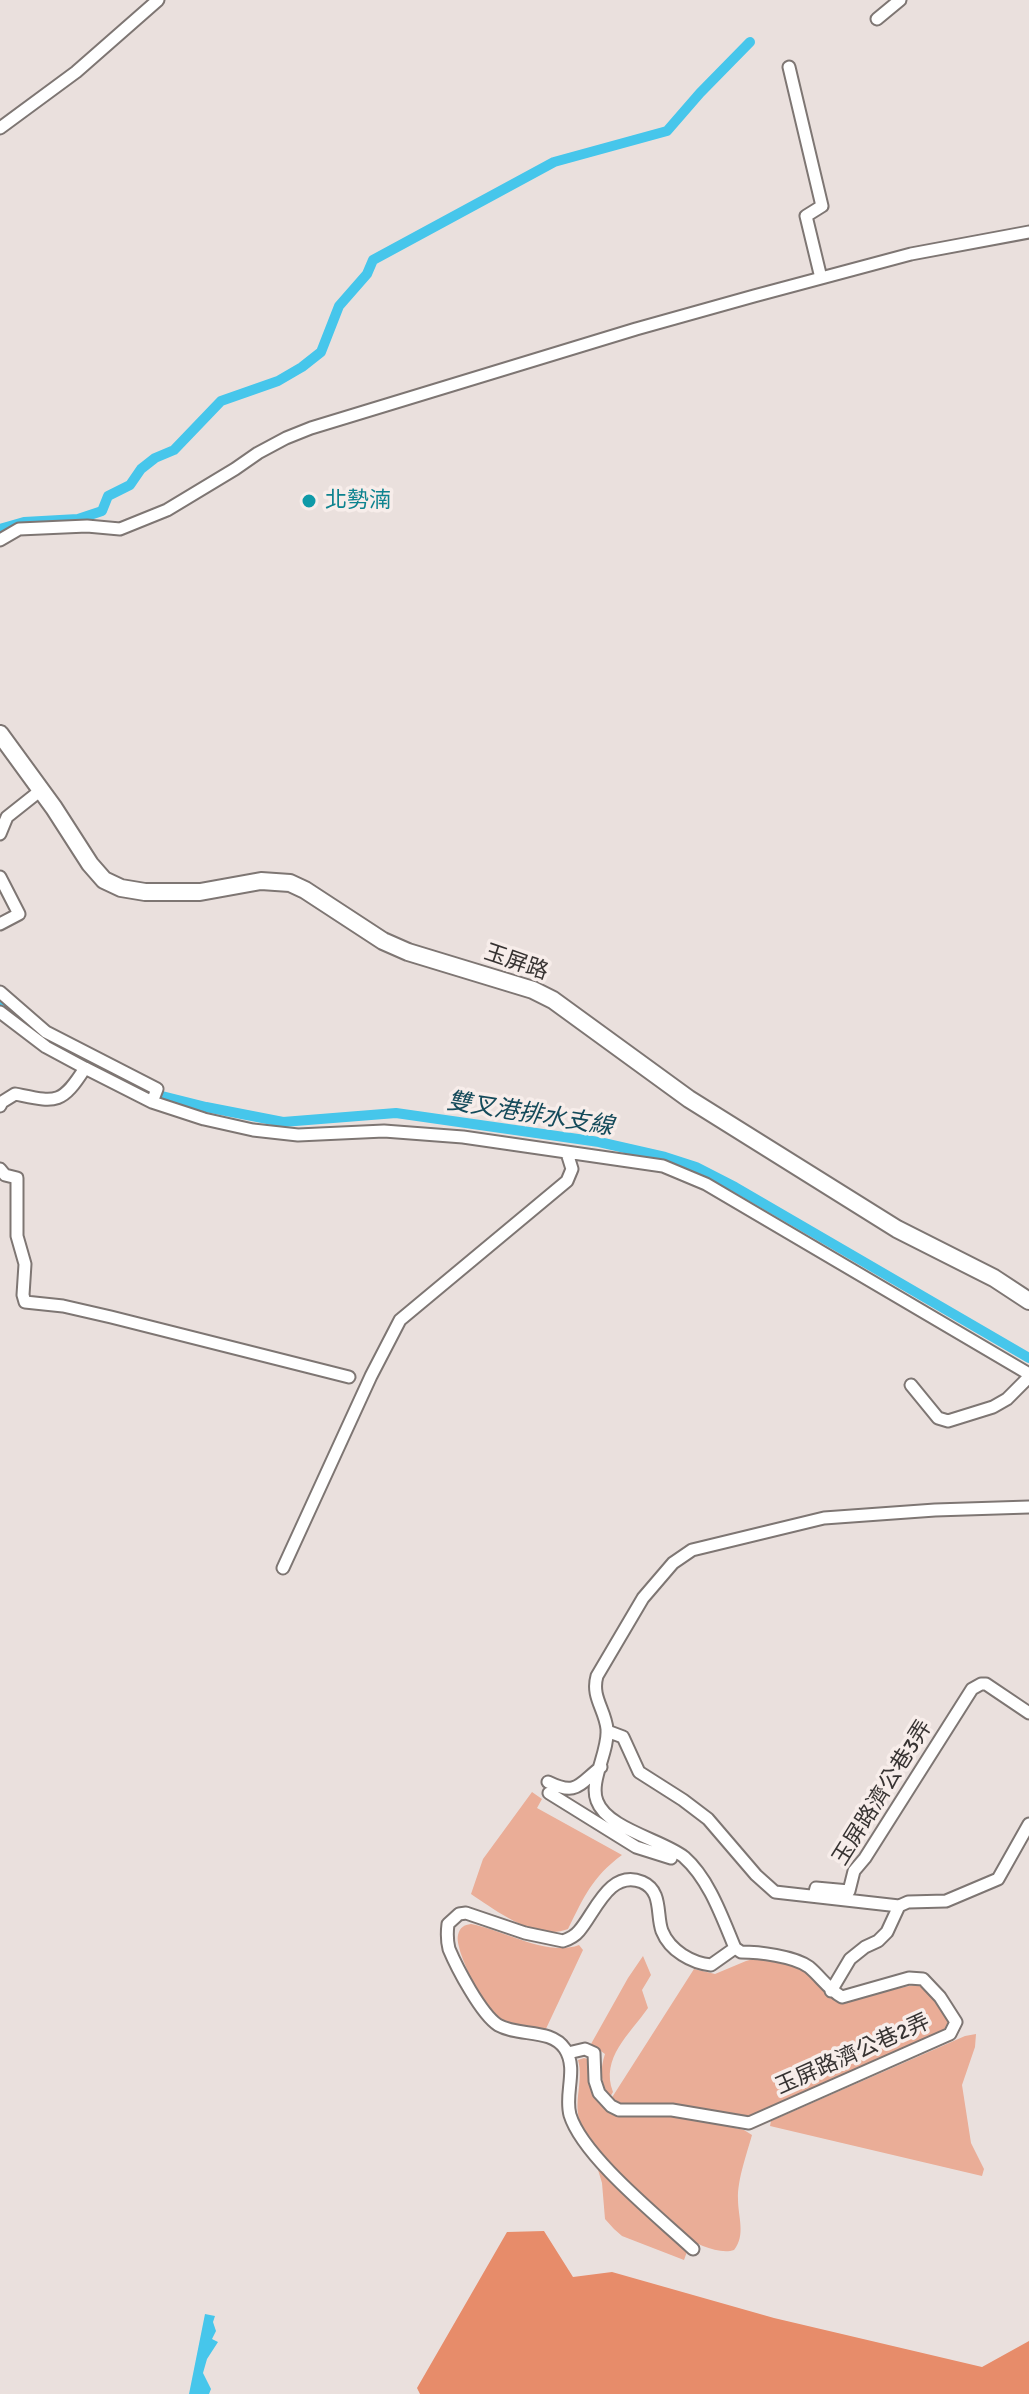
<!DOCTYPE html>
<html>
<head>
<meta charset="utf-8">
<style>
  body { margin:0 }
  canvas { display:block; background:#eae0dd }
</style>
</head>
<body>
<canvas width="1029" height="2394"></canvas>
<script>
const c = document.querySelector('canvas').getContext('2d');
c.lineJoin = 'round';
function paint(path, color) { c.fillStyle = color; c.fill(path, 'evenodd'); }
function strokePath(path, color, width, dash) { c.strokeStyle = color; c.lineWidth = width; c.lineCap = dash ? 'butt' : 'round'; c.setLineDash(dash || []); c.stroke(path); }
function write(font, color, halo, rows, align = 'center') {
  c.font = font + ' Signika,"Noto Sans TC",sans-serif'; c.lineWidth = 7; c.setLineDash([]); c.textBaseline = 'middle'; c.strokeStyle = halo; c.fillStyle = color; for (const [text, x, y, turn = 0] of rows) {
    c.save(); c.translate(x, y); c.rotate((+turn || 0) * Math.PI / 180); c.textAlign = isNaN(turn) ? turn : align; if (halo) c.strokeText(text, 0, 0); c.fillText(text, 0, 0); c.restore();
  }
}
paint(new Path2D(`
  M532,1792L542,1799L537,1808L622,1855C592,1877 584,1897 568,1929C537,1942 495,1910 471,1894L483,1859Z
  M471,1924C503,1930 547,1957 579,1945L583,1950L544,2033C529,2029 509,2028 497,2018C485,2008 454,1950 458,1935C460,1927 464,1925 471,1924Z
  M643,1956L651,1975L642,1990L648,2008C630,2034 600,2058 613,2092L610,2097C600,2084 600,2069 605,2054L591,2044L628,1978Z
  M757,1958L800,1967L812,1974L838,2002L918,1984L926,1985L953,2021L952,2031L751,2120L617,2104L611,2099L694,1969L715,1974L746,1961Z
  M976,2034L975,2047L962,2085L971,2143L984,2169L982,2176L770,2126L771,2121L965,2036Z
  M584,2058L591,2060L604,2103L676,2114L744,2130L752,2135C747,2153 737,2181 738,2199C738,2217 746,2235 734,2250C720,2255 695,2244 683,2235C672,2226 662,2214 652,2205C630,2183 591,2150 580,2121C573,2102 584,2080 578,2060Z
  M595,2160L688,2249L684,2260L622,2236L614,2229L605,2219L602,2183Z`), '#eaad97');
paint(new Path2D(`
  M544,2231L573,2277L612,2272L774,2318L982,2367L1029,2341V2394H420L417,2388L507,2232Z`), '#e78c6a');
paint(new Path2D(`
  M205,2314L215,2316L213,2322L216,2331L212,2339L218,2342L207,2359L203,2373L211,2389L209,2394H189Z`), '#46c6eb');
strokePath(new Path2D(`
  M0,529L24,522L78,519L102,511L108,496L130,485L141,469L155,458L174,450L221,401L278,381L302,367L321,352L339,306L367,274L373,260L554,162L667,131L700,93L750,42
  M0,1004L69,1054L150,1093L206,1107L283,1122L396,1113L599,1142L665,1157L696,1167L735,1187L1029,1358`), '#46c6eb', 10);
const street = new Path2D(`
  M877,19L900,0
  M789,67L822,206L806,216L821,278
  M0,128L76,72L158,0
  M0,540L19,529L87,526L120,529L167,510L235,469L258,453L286,438L311,428L636,329L754,296L911,254L1029,232
  M0,834L7,817L41,790
  M0,877L19,914L0,924
  M0,992L46,1032L157,1089L152,1102
  M0,1012L46,1047L85,1068L152,1102L204,1119L253,1130L298,1135L384,1131L463,1137L663,1166L706,1184L1029,1374
  M0,1106L2,1102L15,1094C55,1102 61,1106 85,1068
  M0,1169L5,1175L17,1178V1236L25,1264L23,1295L25,1302L63,1306L111,1317L349,1377
  M911,1385L938,1418L948,1421L993,1407L1007,1399L1029,1377
  M283,1568L371,1376L400,1320L567,1181L572,1169L567,1153
  M607,1731L623,1737L639,1772L683,1800L708,1819L756,1875L775,1892L899,1906
  M548,1782C577,1796 578,1785 601,1767
  M549,1793L636,1847L671,1858
  M814,1896L816,1888L849,1891L854,1871L865,1858L972,1689L981,1684H986L1029,1713
  M831,1991L850,1959L865,1947L878,1941L887,1932L899,1906L908,1902L946,1901L998,1879L1029,1824
  M568,2053L585,2049L594,2053L595,2081L599,2093L611,2106L619,2110H672L749,2123L950,2034L956,2022L940,1997L923,1979L909,1978L842,1997C828,1989 821,1977 809,1967C794,1956 758,1952 741,1952L735,1948C722,1917 709,1879 684,1857C663,1840 607,1829 597,1801C589,1781 609,1752 607,1729C605,1709 591,1697 597,1676L643,1598L673,1563L692,1550L824,1518L935,1510L1029,1507
  M693,2249C660,2218 583,2157 570,2115C564,2094 578,2069 565,2049C551,2028 519,2037 498,2025C481,2014 457,1968 449,1949C447,1941 447,1932 448,1924L459,1914L466,1913L525,1933L563,1941C569,1939 575,1936 579,1931C595,1913 609,1869 642,1882C663,1891 656,1915 662,1931C670,1951 692,1963 711,1965L735,1948`);
const secondary = new Path2D(`
  M0,734L54,808L90,864L104,880L121,888L145,892H200L261,881L290,883L305,890L383,941L408,952L533,990L553,1000L689,1099L897,1229L994,1278L1029,1301`);
strokePath(street, '#7e7673', 15);
strokePath(secondary, '#7e7673', 20);
strokePath(street, '#fff', 11);
strokePath(secondary, '#fff', 16);
for (const [x, y, r, color] of [
  [309,501,8,"#0f9aa8"]
]) { const dot = new Path2D(); dot.arc(x, y, r, 0, 2 * Math.PI); c.fillStyle = color; c.fill(dot); strokePath(dot, '#f7edea', 3); }
write('22px', '#0d838f', '#f7edea', [
  ["北勢湳",325,501]
], 'left');
write('22px', '#373332', '#f7edea', [
  ["玉屏路",516,963,19],
  ["玉屏路濟公巷3弄",883,1793,-58],
  ["玉屏路濟公巷2弄",853,2055,-24]
]);
write('italic 24px', '#144a5a', '#f7edea', [
  ["雙叉港排水支線",530,1115,9]
]);
</script>
</body>
</html>
